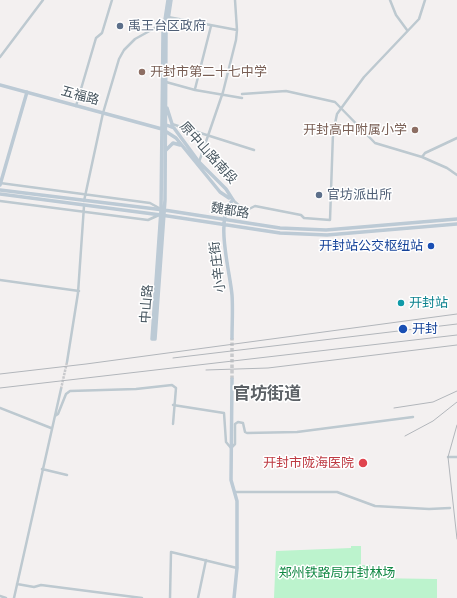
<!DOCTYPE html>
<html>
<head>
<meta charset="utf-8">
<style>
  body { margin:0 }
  canvas { display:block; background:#f3f0f0 }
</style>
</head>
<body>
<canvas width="457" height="598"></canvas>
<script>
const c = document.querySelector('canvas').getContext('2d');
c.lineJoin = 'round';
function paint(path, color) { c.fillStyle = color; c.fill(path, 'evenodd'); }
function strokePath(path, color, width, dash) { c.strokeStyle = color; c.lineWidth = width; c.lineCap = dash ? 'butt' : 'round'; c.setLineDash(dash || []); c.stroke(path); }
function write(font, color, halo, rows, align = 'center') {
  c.font = font + ' Karla,"Noto Sans SC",sans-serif'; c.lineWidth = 3; c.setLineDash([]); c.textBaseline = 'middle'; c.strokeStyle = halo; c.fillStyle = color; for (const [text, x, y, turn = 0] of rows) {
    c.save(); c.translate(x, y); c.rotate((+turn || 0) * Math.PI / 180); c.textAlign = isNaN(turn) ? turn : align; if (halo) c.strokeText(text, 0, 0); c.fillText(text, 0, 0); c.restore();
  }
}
paint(new Path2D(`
  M351,546H361V565H370L371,578L437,579V598H274L276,551L351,548Z`), '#bcf3cd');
strokePath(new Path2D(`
  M61,389L67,362`), '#c8c9cc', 2.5, [2.5, 1]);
strokePath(new Path2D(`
  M232,379V338`), '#c8c9cc', 3.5, [3.5, 2]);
strokePath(new Path2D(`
  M390,0L396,15L407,30
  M168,17L237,30
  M0,57L43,0
  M166,82L195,90L242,98
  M195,89L211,26
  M242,94L286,91L335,102L375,143L422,157L447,168L457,175
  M76,106L96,38L102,33L112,0
  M172,124L254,150
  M422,157L425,153L457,138
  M199,162L223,92L236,40L237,30L235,0
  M0,183L150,203L159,208
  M233,200L245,211L255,206L301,215L304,218L330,220L333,133L337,114L364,77L419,19L425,0
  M0,201L148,220L159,215
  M84,201L103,113L119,59L124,50L135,39L164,23
  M0,280L79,291
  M67,362L78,293L84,206
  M173,405L224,413L226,442L231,448L235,444V424L238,422L243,423L245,432L247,433L297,432L413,417
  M0,408L51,428
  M55,416L58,414L66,394L70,391L136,389L172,385L176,388L173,424
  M448,457H457
  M42,469L67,475
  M235,492H337L375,506L429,509L450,508
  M17,584L34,587L41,585L142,598
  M0,596L6,598
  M14,598L61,389
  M170,598L171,552L237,568
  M198,598L206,560`), '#bdc9d0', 2.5);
strokePath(new Path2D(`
  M0,85L162,129L176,138L220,192L229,198L231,197
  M167,108L173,127
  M164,124L174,128L199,162L226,189L233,200C214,217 230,271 232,295C233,309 232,324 232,338
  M166,150L173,143L180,145
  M0,185L27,92
  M0,190L164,210L280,228L326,230L457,219
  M0,194L161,215L280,233L327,235L457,224
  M152,339H155L165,200L166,33L171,0
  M152,339L161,210L163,33L168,0
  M232,379L231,480L237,501V568L234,598`), '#bccad5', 3.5);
strokePath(new Path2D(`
  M173,358L457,324
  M206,370L268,368L457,345
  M0,374L86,364L457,314
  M0,388L457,335
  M394,408L433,402L457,391
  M457,425L448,457L457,539
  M405,436L433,421L457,402`), '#b2b6bb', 1);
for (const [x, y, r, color] of [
  [120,26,4,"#5c6f8a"],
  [142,72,4,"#8d6e63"],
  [415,130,4,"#8d6e63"],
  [319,195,4,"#5c6f8a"],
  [431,246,4,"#1a4fb4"],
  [401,303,4,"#0f9aa8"],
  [403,329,5,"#1a4fb4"],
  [363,463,5,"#e0444e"]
]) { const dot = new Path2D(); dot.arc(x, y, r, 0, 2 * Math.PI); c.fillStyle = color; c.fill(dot); strokePath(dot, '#fff', 1.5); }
write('13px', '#4e5e75', '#fff', [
  ["禹王台区政府",128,26],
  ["官坊派出所",327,195]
], 'left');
write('13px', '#785e54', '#fff', [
  ["开封市第二十七中学",150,72],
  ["开封高中附属小学",407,130,"right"]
], 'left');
write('13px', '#46555f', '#fff', [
  ["五福路",80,96,15],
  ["原中山路南段",208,153,48],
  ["魏都路",230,211,9],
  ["小辛庄街",218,267,-97],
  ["中山路",147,304,-86]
]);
write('13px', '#164399', '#fff', [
  ["开封站公交枢纽站",423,246],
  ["开封",412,329,"left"]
], 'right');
write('13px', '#0d838f', '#fff', [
  ["开封站",409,303]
], 'left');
write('13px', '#be3a42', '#fff', [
  ["开封市陇海医院",354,463]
], 'right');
write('13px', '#108843', '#fff', [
  ["郑州铁路局开封林场",337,573]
]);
write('bold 17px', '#5c6166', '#fff', [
  ["官坊街道",267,394]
]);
</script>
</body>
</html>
